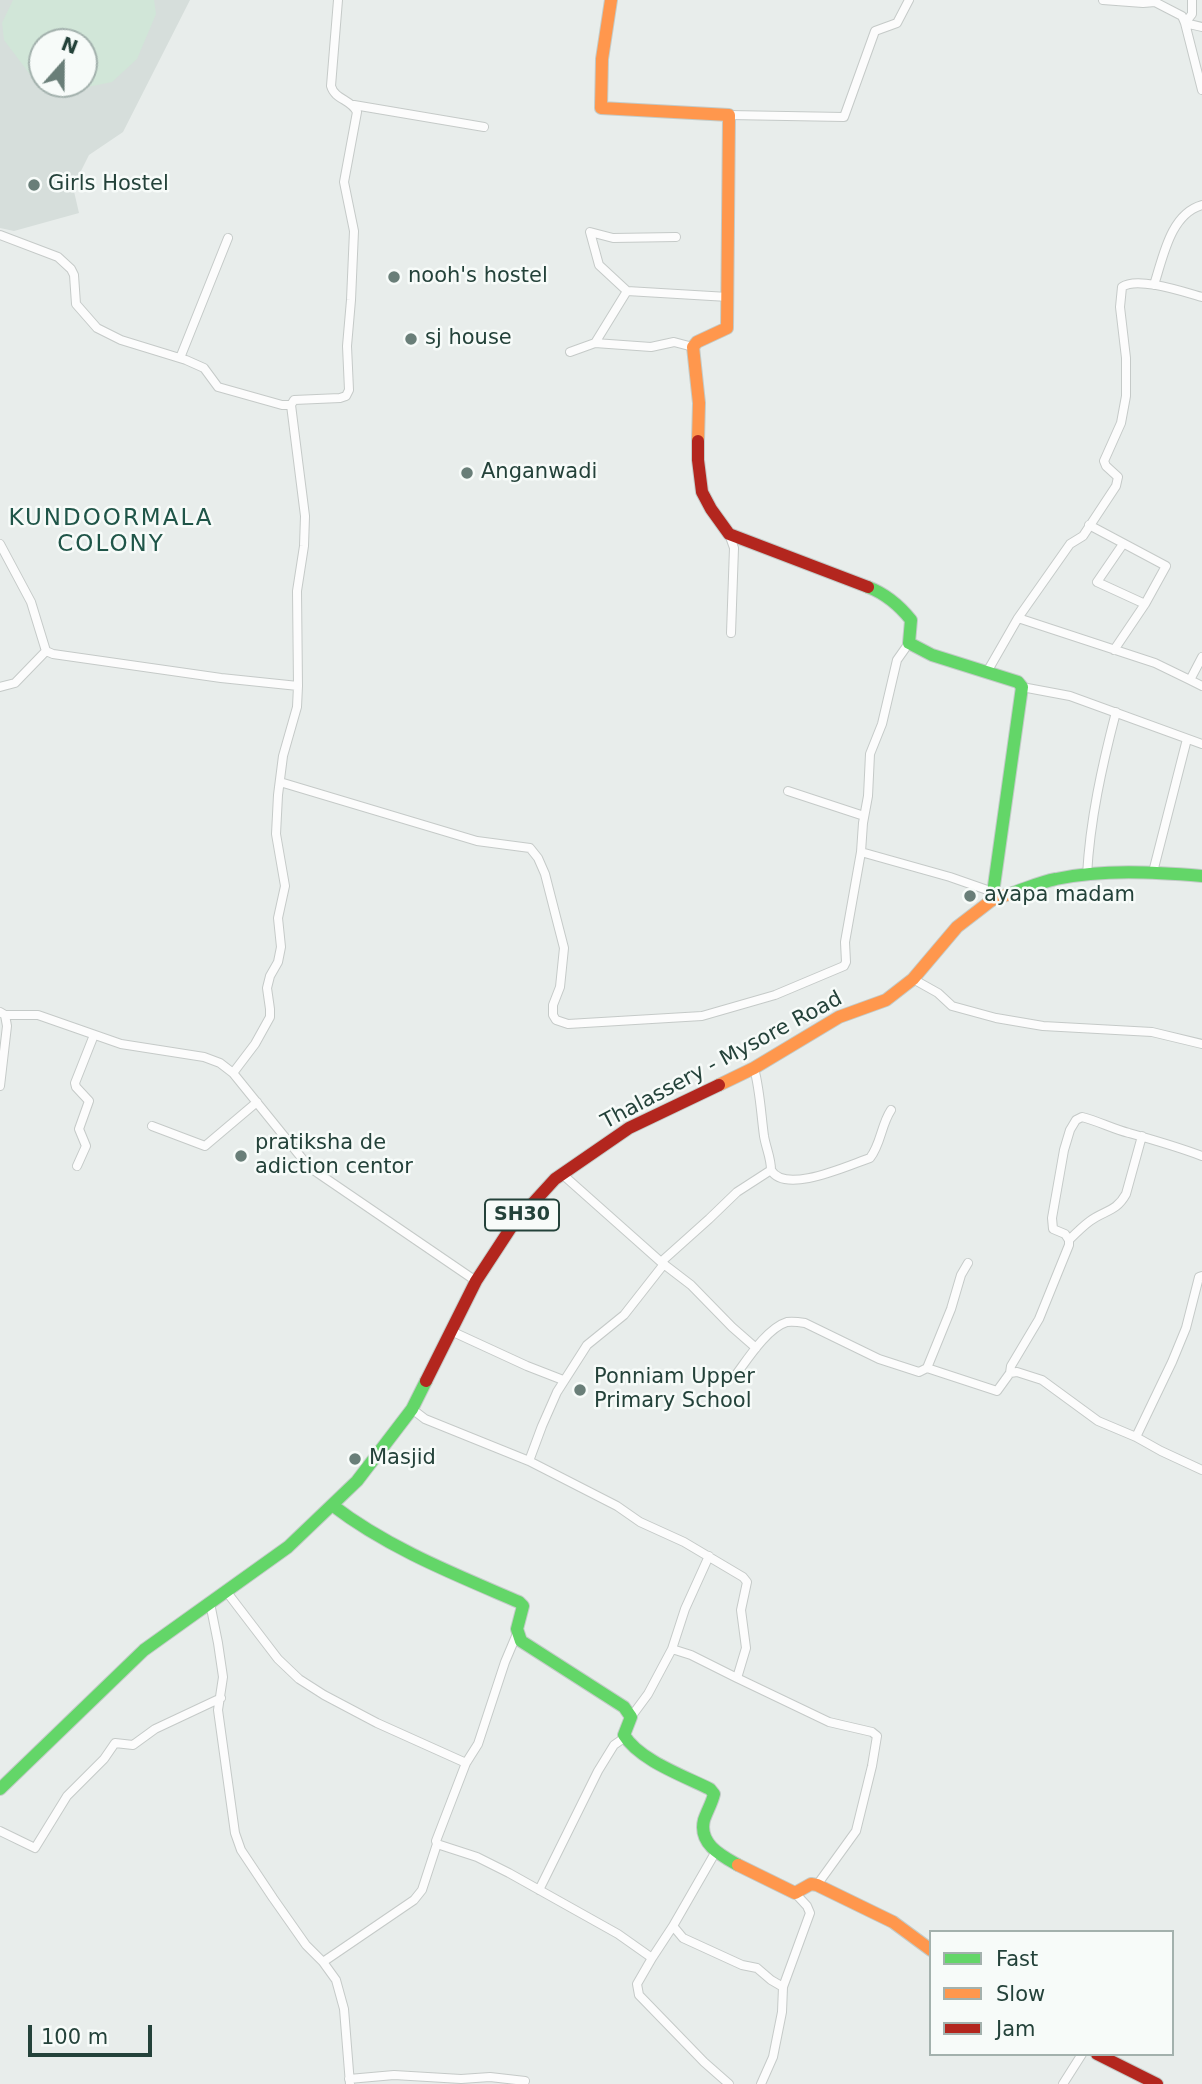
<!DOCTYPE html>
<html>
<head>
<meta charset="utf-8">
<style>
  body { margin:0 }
  #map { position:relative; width:1202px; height:2084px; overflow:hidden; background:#e8edeb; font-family:"DejaVu Sans",sans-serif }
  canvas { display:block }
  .legend { position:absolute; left:929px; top:1930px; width:245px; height:126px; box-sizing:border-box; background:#f7fbf9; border:2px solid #a3b1ad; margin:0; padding:9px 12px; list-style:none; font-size:21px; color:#24423a }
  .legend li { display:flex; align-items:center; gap:14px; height:35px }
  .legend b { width:35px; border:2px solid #a3b1ad }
  .north { position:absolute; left:28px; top:28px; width:70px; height:70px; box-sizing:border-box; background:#f7fbf9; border:2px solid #a3b1ad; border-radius:50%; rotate:21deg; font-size:19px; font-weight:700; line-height:28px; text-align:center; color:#24423a }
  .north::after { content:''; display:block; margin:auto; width:24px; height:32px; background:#697e78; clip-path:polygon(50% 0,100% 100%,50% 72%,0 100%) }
  .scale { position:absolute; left:28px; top:2025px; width:124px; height:32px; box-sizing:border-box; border:4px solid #24423a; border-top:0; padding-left:9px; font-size:21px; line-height:24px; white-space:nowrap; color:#24423a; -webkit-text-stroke:5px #f7fbf9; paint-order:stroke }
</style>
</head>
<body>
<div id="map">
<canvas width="1202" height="2084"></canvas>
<ul class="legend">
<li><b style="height:9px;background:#63d668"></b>Fast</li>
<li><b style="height:9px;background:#ff974d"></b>Slow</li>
<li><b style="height:9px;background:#b3261e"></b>Jam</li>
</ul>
<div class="north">N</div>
<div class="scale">100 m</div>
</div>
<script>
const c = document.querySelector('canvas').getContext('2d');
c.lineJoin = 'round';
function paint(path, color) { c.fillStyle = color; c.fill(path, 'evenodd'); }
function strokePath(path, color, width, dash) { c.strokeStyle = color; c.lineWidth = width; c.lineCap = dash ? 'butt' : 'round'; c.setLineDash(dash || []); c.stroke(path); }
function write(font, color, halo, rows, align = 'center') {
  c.font = font + ' "DejaVu Sans",sans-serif'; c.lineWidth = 5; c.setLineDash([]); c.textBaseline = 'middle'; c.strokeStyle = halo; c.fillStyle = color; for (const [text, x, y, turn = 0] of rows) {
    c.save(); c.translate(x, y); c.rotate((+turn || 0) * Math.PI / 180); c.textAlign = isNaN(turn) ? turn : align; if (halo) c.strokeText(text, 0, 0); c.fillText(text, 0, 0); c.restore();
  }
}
paint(new Path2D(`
  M0,0H190L123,132L89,155L73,187L79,213L14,231L0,228ZM42,42H84V84H42Z`), '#d6dedb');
paint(new Path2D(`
  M13,0H154L156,14L137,59L112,82L87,87L56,84H53H84V42H42V82L35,81L4,40L2,23Z`), '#d1e6d8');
const street = new Path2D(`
  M1103,0L1143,3L1155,2
  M1151,0L1182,16L1185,23L1202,27
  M1192,0V14L1185,23L1202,90
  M354,105L484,127
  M729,115L844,117L875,31L897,23L909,0
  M0,235L58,257L71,269L74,275L76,304L97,328L121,340L186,360L204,368L218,387L282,405H291
  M676,237L613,238L590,232L599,265L627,291L728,297
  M1154,285C1163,258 1170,214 1202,205
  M627,291L595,343L651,347L674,342L693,347
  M570,352L595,343
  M180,358L228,238
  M1089,525L1166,566L1145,604L1114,650
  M729,534L734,548L731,633
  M0,544L31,602L46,651L53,654L221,678L298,686L297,707L283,756L278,795L276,834L285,886L278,918L281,947L278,962L270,976L267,988L270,1009V1017L255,1044L233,1073
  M1123,544L1097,582L1145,604
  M1018,618L1070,544L1083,536L1116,486L1118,477L1106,466L1104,461L1121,423L1126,396V358L1120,307L1122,287C1137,276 1184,292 1202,297
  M1202,657L1190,680L1202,686
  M987,672L1018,618L1155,663L1190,680
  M298,686L297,591L304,546L305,516L291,405L294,400L340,398L346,396L349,390L347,346L351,300L354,231L344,182L357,112C351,99 335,100 331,86L338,0
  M0,687L15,683L46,651
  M1022,687L1070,696L1202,744
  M280,782L477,841L530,848L538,858L545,874L564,948L560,987L553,1005V1015L556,1020L568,1024L702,1016L775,995L844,966L846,962L845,942L861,852L863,823L868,796L870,754L882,724L897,660L909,643
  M788,791L864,816
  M861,852L950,877L993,892
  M1153,872L1187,739
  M1087,875C1090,820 1102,766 1116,712
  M913,979L938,993L952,1006L996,1018L1043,1026L1152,1032L1202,1044
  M0,1012L5,1015H38L121,1044L204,1057L220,1063L233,1073L309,1167L476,1281
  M0,1086L7,1026L5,1015
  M152,1126L205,1146L257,1102
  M77,1166L86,1146L79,1129L89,1101L76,1087L75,1083L94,1035
  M771,1170C785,1195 849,1165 870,1158C881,1144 881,1125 891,1110
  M562,1174L661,1262L691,1285L732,1327L756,1348
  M1069,1240C1076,1233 1083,1226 1090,1221C1105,1210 1116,1212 1126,1194L1142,1136
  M661,1262L709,1219L737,1192L771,1170C771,1158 766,1148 764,1136C761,1114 760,1090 754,1068
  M451,1331L527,1366L563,1380
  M927,1368L951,1309L961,1275L968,1263
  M1010,1373L1011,1366L1039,1319L1069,1245V1240L1065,1234L1053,1229L1052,1218L1064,1150L1070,1130L1076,1120L1082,1117C1098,1121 1113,1129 1129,1133C1154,1140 1178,1147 1202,1156
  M735,1376C747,1360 767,1328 787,1322C793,1321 799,1322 805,1323L879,1359L919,1372L927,1368L997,1391L1010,1373L1017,1372L1042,1380L1098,1421L1136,1437L1161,1451L1202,1470
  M412,1409L425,1419L529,1461L617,1506L640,1522L684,1542L743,1577L747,1582L741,1610L746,1648L737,1678L829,1722L872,1732L877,1736L872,1766L856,1831L817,1885
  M1136,1437L1172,1362L1186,1328L1199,1277L1202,1276
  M529,1461L542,1426L557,1392L587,1345L624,1315L664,1264
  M226,1591L278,1659L299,1679L324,1695L377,1723L466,1763
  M210,1603L218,1643L223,1677L218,1710L235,1833L241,1850L273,1898L306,1945L323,1962L336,1980L344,2009L350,2084
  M516,1636L505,1662L478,1744L466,1763L436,1841L437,1844L477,1857L509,1873L618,1934L652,1958L673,1926
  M672,1649L691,1655L737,1678
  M631,1717L648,1694L672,1649L685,1609L709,1556
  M0,1831L35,1848L67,1796L104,1759L115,1743L133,1745L155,1729L221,1698
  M715,1853L673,1926L683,1938L742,1965L757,1968L771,1980L783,1987
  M539,1890L598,1771L614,1745L624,1738
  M652,1958L637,1984L639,1995L704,2062L729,2084
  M323,1962L414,1900L422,1890L437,1844
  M349,2079L394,2075L461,2079L490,2077L525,2081
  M761,2084L773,2057L782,2012L783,1987L810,1913L807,1906L795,1893
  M1063,2084L1082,2054`);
const fast = new Path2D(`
  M868,587C886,594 899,605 911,620L909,643L932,655L1018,682L1022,687L992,900
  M1009,894C1025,889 1040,882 1056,879C1103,869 1154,872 1202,876
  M332,1505C388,1548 454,1574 519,1602L523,1606L517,1629L521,1641L624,1707L631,1717L624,1735C639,1760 684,1776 710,1789L714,1794C712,1803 707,1811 704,1820C698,1844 722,1856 738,1865
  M0,1789L144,1650L288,1547L357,1481L412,1409L426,1381`);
const slow = new Path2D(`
  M611,0L602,59L601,108L729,115L727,328L697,342L693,347L699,403L698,441
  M719,1085L754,1068L839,1017L886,1000L913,979L957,927L992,900L1009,894
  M738,1865L795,1893L811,1884L817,1885L893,1922L931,1950`);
const jam = new Path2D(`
  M698,441V460L702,492L711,509L729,534L868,587
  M426,1381L476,1281L512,1226L555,1179L629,1128L719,1085
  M1097,2054L1157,2084`);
strokePath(street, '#c5cac8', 10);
strokePath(fast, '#c3cbc8', 14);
strokePath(slow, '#c3cbc8', 14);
strokePath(jam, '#c3cbc8', 14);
strokePath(street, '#fcfcfc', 8);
strokePath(fast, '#63d668', 12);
strokePath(slow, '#ff974d', 12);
strokePath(jam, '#b3261e', 12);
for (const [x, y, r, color] of [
  [34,185,7,"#697e78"],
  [394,277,7,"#697e78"],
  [411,339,7,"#697e78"],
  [467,473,7,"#697e78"],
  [970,896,7,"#697e78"],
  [241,1156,7,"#697e78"],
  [580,1390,7,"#697e78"],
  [355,1459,7,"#697e78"]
]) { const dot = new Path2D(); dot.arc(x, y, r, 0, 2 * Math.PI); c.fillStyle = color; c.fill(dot); strokePath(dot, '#f7fbf9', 2.5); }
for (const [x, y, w] of [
  [522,1215,74]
]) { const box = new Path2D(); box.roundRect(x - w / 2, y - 15.5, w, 31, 5); c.fillStyle = '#f7fbf9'; c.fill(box); strokePath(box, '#24423a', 2); }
write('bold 19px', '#24423a', null, [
  ["SH30",522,1215]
]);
write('21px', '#24423a', '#f7fbf9', [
  ["Girls Hostel",48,185],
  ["nooh's hostel",408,277],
  ["sj house",425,339],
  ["Anganwadi",481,473],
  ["ayapa madam",984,896],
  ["pratiksha de",255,1144],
  ["adiction centor",255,1168],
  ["Ponniam Upper",594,1378],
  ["Primary School",594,1402],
  ["Masjid",369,1459]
], 'left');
write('21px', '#24423a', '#f7fbf9', [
  ["Thalassery - Mysore Road",722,1061,-28]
]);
c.letterSpacing = '2px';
write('23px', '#1f5548', '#f7fbf9', [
  ["KUNDOORMALA",111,519],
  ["COLONY",111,545]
]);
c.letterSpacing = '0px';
</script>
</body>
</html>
